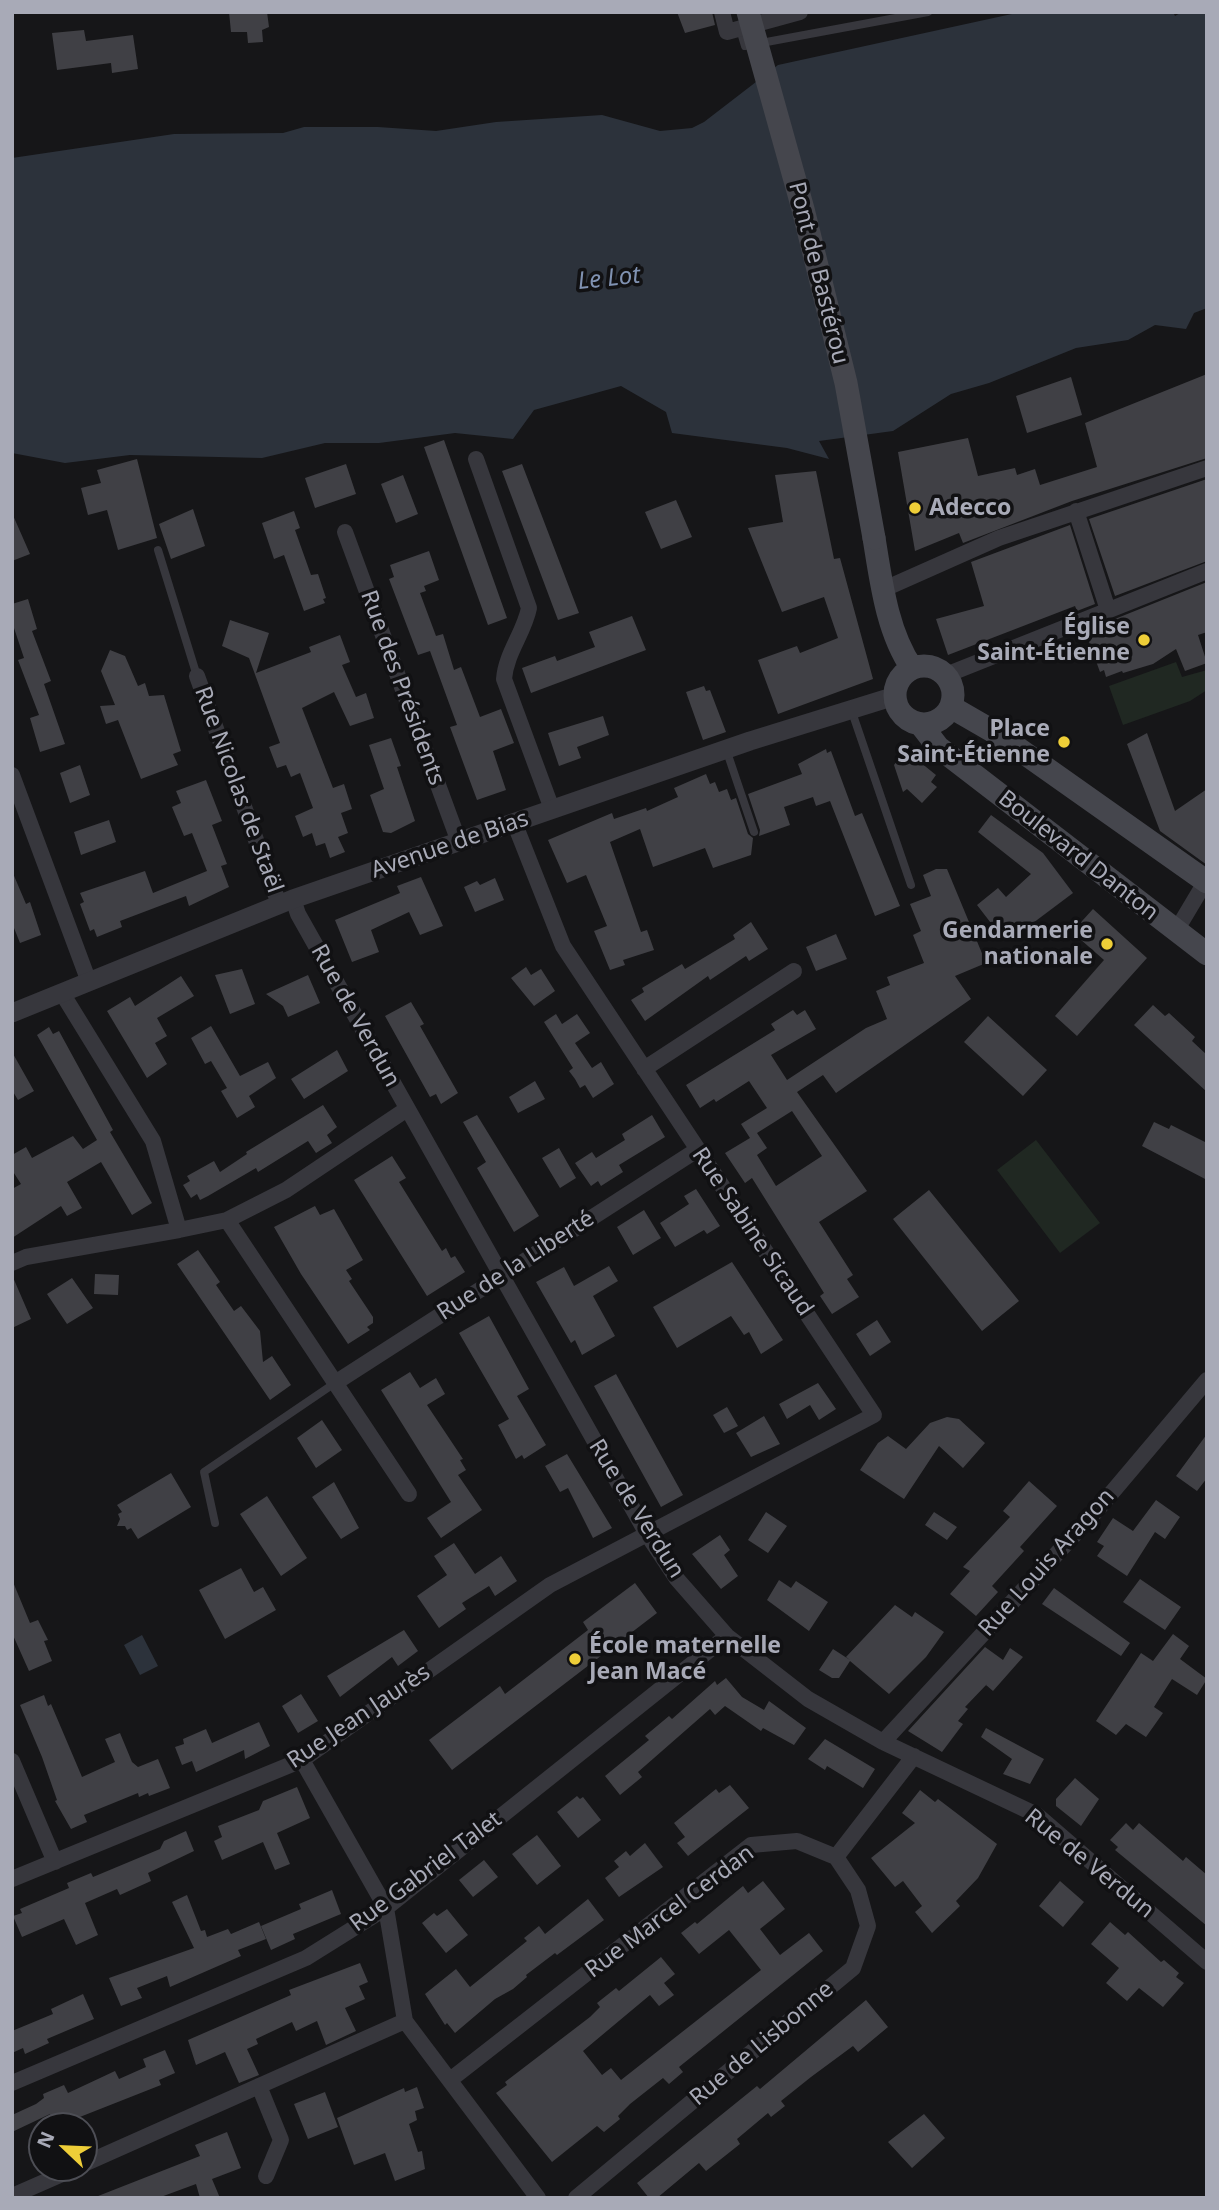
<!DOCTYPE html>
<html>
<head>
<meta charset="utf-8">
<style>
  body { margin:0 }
  #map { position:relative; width:1219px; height:2210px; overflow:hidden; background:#161618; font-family:"Noto Sans",sans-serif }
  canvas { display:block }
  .frame { position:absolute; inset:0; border:14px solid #a8aab7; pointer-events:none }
  .north { position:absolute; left:28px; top:2112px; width:70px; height:70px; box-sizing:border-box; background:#111113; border:2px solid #4d4e55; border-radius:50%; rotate:293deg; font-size:19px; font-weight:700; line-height:28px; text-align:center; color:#a8aab7 }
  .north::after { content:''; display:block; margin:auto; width:24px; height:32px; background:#eece38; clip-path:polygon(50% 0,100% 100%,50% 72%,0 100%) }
</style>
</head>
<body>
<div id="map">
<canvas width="1219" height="2210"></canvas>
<div class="frame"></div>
<div class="north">N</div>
</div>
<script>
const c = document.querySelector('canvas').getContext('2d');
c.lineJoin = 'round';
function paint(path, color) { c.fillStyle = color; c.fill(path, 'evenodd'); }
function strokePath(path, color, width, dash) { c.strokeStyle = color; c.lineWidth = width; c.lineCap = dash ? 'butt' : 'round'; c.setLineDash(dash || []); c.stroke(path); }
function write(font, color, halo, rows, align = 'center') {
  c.font = font + ' "Noto Sans",sans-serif'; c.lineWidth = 7; c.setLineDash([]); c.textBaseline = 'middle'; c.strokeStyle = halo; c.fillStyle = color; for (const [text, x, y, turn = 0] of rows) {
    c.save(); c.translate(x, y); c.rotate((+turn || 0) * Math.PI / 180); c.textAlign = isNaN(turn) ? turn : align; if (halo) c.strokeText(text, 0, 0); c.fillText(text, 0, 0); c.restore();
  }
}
paint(new Path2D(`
  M1176,662L1182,677L1207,670V690L1190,701L1123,725L1109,686Z
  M1036,1140L1100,1223L1060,1253L997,1170Z`), '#202822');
paint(new Path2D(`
  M1021,12H1173L1175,16L1182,12H1207V308L1194,313L1186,329L1155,325L1128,340L1076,348L989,383L951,394L893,431L819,441L829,459L787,448L672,433L666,412L621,386L534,410L513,439L455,433L379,443H325L262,458L130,455L65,463L12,453V158L174,134L283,133L304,127H378L436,131L496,122L602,115L660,131L692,128L704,122L778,65Z
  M142,1635L158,1666L140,1675L124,1645Z`), '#2c323b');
paint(new Path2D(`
  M229,12H267L269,27L262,30L263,42L248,43L247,32H231Z
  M677,12H712L715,25L685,33Z
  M84,30L86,41L133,35L138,69L112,73L111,63L57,70L52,33Z
  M1207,374V458L1072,501L963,543L959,533L915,551L898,452L968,438L978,476L1015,468L1017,475L1035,469L1040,485L1097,467L1085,423Z
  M1071,377L1082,415L1027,433L1016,396Z
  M444,440L507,618L488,625L424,447Z
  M137,459L157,538L118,550L107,510L88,515L81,488L101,483L97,470Z
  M346,464L356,494L315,508L305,478Z
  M522,464L579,613L558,620L502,471Z
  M816,471L834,559L840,558L873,679L778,714L758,660L797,646L800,653L838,638L824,597L782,612L748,528L783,522L775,475Z
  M403,475L418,514L396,523L381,484Z
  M1207,479V561L1115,596L1089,519Z
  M676,500L692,537L661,549L645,512Z
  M193,509L205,546L171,559L159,524Z
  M294,511L300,528L295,530L311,575L318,574L326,598L323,599L325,603L304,611L284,555L274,559L262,523Z
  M12,513L30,554L12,561Z
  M1070,525L1095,604L1077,611L1075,606L948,655L936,619L984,606L971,562Z
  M429,551L439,580L424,586L426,591L420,593L436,636L443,634L454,670L461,667L480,717L501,709L514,743L493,751L506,790L477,800L450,727L457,725L430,651L418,655L389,579L394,577L390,565Z
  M1207,582V632L1198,635L1207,663L1185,671L1176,649L1153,664L1123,673L1122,671L1106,677L1104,670L1100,672L1085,631Z
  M28,599L37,629L32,631L51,681L44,684L65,744L40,752L30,718L39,715L18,660L24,658L12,622V604Z
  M632,616L646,650L531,693L522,668L555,656L557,661L595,647L589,632Z
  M230,620L269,633L256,673L311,652L309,647L340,635L350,662L342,665L356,697L366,693L374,718L350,726L334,692L302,708L333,788L344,784L352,809L341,813L348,833L338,837L345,852L330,858L325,843L316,846L312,833L303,837L295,816L313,808L300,773L291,777L286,765L277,768L269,747L280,743L249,658L222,646Z
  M110,650L125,656L138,686L145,683L149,696L164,695L181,751L173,754L178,765L141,779L118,720L106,724L100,706L115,705L101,671Z
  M704,686L706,691L710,690L726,732L703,740L686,692Z
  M603,716L609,735L577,747L581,758L559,766L548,733Z
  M1147,733L1175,811L1207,789V865L1160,831L1127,744Z
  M391,738L401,766L397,767L415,821L391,833L383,832L370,795L384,789L369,745Z
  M826,749L827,753L831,751L855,816L862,813L900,906L875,916L830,801L816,806L813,797L784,807L790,825L759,836L760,830L748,794L802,774L798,764Z
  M905,750L936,775L931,782L937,787L922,803L907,789L903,792L894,765Z
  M80,765L90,795L70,803L60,773Z
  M706,774L710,784L715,782L719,792L727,789L731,800L736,798L748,834L753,838L751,855L713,868L705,848L653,867L640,829L610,842L641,932L647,930L654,950L623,960L625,965L610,970L594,931L607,926L586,875L567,883L548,840L612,813L614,819L646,808L647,811L678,797L674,788Z
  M206,780L222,821L212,825L227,864L221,866L229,887L189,906L186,896L120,921L122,927L97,937L94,929L90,931L80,904L84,902L80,893L145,871L153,893L207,871L192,833L184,836L172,807L181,803L176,791Z
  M991,815L1043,853L1073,893L1017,935L1014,932L1004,940L977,905L998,888L1006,897L1031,874L978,832Z
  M109,820L116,842L81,855L74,832Z
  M936,869H947L986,963L955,976L971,999L836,1093L823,1075L797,1092L867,1191L819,1222L853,1275L847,1279L859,1297L832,1314L820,1296L824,1293L752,1178L745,1183L725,1153L750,1138L741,1124L767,1108L749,1081L716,1102L714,1099L700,1108L686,1085L775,1030L771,1024L793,1010L797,1015L805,1010L816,1029L771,1055L787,1080L866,1028L887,1019L876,991L890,985L887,977L924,963L913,935L921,931L910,904L931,896L923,875ZM792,1111L822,1156L776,1186L757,1155L767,1148L757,1133Z
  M12,871L26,904L30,902L41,935L20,943L12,923Z
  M421,877L443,926L420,935L409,912L371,930L379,952L352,962L335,920L400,893L397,886Z
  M495,878L504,900L475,912L464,887L477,881L480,885Z
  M1093,909L1147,958L1077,1036L1055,1016L1104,960L1072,932Z
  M751,922L768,949L749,961L746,956L710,980L708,976L645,1021L631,1000L644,992L642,988L682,964L685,969L735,939L733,935Z
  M836,934L847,959L816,971L806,947Z
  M526,967L531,975L541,969L555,991L534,1006L511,978Z
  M242,969L255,1004L230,1014L215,975Z
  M308,975L320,1003L288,1017L283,1006L266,994Z
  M181,976L194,996L157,1018L167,1036L155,1043L167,1064L147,1078L107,1011L130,997L135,1006Z
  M411,1002L424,1024L420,1026L458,1093L441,1104L436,1094L430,1097L385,1016Z
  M1153,1005L1165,1016L1169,1013L1195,1037L1192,1041L1207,1055V1092L1134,1025Z
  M556,1014L562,1024L577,1014L590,1033L575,1043L592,1068L601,1062L614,1084L593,1098L585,1085L580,1088L575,1079L569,1071L573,1068L544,1022Z
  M988,1016L1047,1070L1023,1096L964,1042Z
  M211,1026L240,1076L268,1062L276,1078L249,1096L255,1107L237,1118L221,1091L227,1088L211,1061L205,1064L191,1038Z
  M49,1027L53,1034L59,1031L113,1130L110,1132L152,1203L132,1215L101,1162L67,1182L82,1208L67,1216L61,1206L12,1238V1189L21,1184L12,1170V1155L26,1147L32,1158L73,1136L83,1149L97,1140L37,1035Z
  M337,1050L348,1071L304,1099L291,1079Z
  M12,1052L34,1091L18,1100L12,1090Z
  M535,1081L545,1099L518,1113L509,1097Z
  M323,1105L337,1127L327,1135L332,1143L316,1153L308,1141L258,1172L256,1168L208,1196L200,1200L197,1194L191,1198L183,1185L190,1181L187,1176L214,1161L220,1172L247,1154L246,1152Z
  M477,1115L539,1216L514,1232L477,1168L486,1162L463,1122Z
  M652,1115L665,1137L619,1165L623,1172L601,1186L598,1181L591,1186L575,1163L592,1152L596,1158L625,1140L622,1134Z
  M1154,1122L1169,1129L1171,1125L1207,1143V1180L1142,1146Z
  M559,1148L576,1178L560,1188L542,1158Z
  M392,1156L406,1178L399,1182L442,1251L446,1248L451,1258L455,1256L465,1272L427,1296L354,1180Z
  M696,1189L720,1226L707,1234L704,1230L675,1247L660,1223L689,1204L684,1196Z
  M929,1190L1019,1301L982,1331L893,1219Z
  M315,1206L320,1215L334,1209L363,1260L346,1270L352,1279L349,1281L373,1317V1323L367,1327L370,1330L348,1344L301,1274L274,1227Z
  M644,1210L661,1238L633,1255L617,1227Z
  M198,1250L220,1282L216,1285L234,1311L241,1306L260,1331L263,1362L272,1356L291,1385L270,1400L177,1264Z
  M732,1262L783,1340L761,1354L749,1332L744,1335L731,1316L677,1348L653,1307Z
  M609,1266L618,1281L593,1296L615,1336L582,1355L575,1340L571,1343L536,1282L564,1267L574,1286Z
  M95,1274L119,1275L118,1295L94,1294Z
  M12,1275L31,1319L12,1328Z
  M72,1278L93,1308L67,1324L47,1294Z
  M489,1316L529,1389L517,1396L546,1445L524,1459L522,1455L516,1459L498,1425L509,1419L459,1333Z
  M877,1320L891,1342L870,1356L856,1334Z
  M410,1372L420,1388L436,1378L445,1394L427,1405L463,1459L460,1460L466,1470L458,1475L482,1510L441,1538L427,1518L451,1502L381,1390Z
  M616,1374L683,1495L661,1507L594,1386Z
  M818,1383L836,1409L819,1420L810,1405L787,1419L779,1404Z
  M727,1407L738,1426L724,1433L713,1415Z
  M764,1416L780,1444L751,1457L736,1433Z
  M947,1417L959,1419L985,1443L963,1468L939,1446L904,1499L860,1470L878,1443L888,1436L906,1449L930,1423Z
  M322,1420L342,1450L316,1468L297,1438Z
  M1207,1434V1478L1197,1491L1176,1476Z
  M567,1454L612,1528L593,1538L568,1488L560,1492L545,1466Z
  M171,1473L191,1507L138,1539L131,1528L127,1530L125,1526H117L120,1519L118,1514L122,1512L117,1505Z
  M1029,1481L1057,1506L1020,1547L1024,1551L992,1586L998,1592L976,1616L950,1594L970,1571L963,1567L1010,1517L1003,1511Z
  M334,1482L359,1528L341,1539L312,1497Z
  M267,1496L307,1558L281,1576L240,1514Z
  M1156,1500L1180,1517L1165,1539L1155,1532L1127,1576L1097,1556L1104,1546L1097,1542L1113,1518L1133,1531Z
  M766,1512L787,1526L768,1553L748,1540Z
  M934,1512L957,1527L947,1540L925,1525Z
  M720,1535L730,1550L724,1555L738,1576L721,1589L692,1554Z
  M454,1543L475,1574L501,1556L517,1581L495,1596L489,1586L462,1603L466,1609L439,1628L417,1596L447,1575L434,1556Z
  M241,1568L254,1592L263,1587L276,1610L225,1639L199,1590Z
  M1140,1579L1181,1607L1165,1630L1123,1602Z
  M779,1580L791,1588L796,1581L828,1602L809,1631L767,1600Z
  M13,1582L30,1623L38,1620L48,1640L44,1641L52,1661L29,1671L12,1633Z
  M635,1583L657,1613L452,1770L429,1740L500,1686L505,1694L588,1630L583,1622Z
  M1054,1588L1130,1643L1121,1656L1042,1604Z
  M895,1605L912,1617L915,1612L944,1632L926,1657L889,1694L850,1661L839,1678H832L819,1670L833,1649L850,1660L846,1657Z
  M404,1630L418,1651L398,1666L392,1657L340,1697L327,1676Z
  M1173,1634L1189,1646L1180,1659L1207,1679L1197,1695L1172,1679L1154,1707L1163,1713L1146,1737L1126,1724L1116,1735L1096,1721L1141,1653L1153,1661Z
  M985,1647L1003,1660L1010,1648L1023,1657L993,1691L986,1685L988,1683L965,1707L968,1709L958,1721L963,1724L942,1752L908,1731Z
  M726,1678L742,1697L764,1710L769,1701L806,1728L794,1745L763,1728L761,1731L725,1706L715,1715L710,1709L638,1772L642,1777L620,1795L605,1776L649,1740L645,1736L669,1716L672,1719L715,1681L717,1685Z
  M301,1694L318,1721L298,1733L282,1706Z
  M44,1695L48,1706L51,1704L82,1777L115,1762L105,1739L120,1733L132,1762L138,1767L158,1759L170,1788L149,1796L148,1793L139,1797L138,1793L84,1815L87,1822L71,1829L55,1801L57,1800L42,1757L20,1705Z
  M259,1722L270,1746L245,1759L244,1750L196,1772L192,1761L182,1765L175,1747L184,1744L183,1739L206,1729L212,1743Z
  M986,1728L1044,1759L1030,1784L1003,1774L1012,1759L981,1737Z
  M825,1739L875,1769L863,1788L827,1766L825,1770L808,1759Z
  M1075,1778L1099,1799L1081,1826L1056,1806V1799Z
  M730,1785L749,1808L688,1856L677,1843L685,1837L674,1823L716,1789L719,1793Z
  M297,1787L310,1818L277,1833L290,1864L275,1870L263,1842L222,1860L214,1841L222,1837L218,1826L259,1810L263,1801Z
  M920,1790L935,1802L938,1799L997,1844L978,1878L956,1901L960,1906L932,1933L915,1912L922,1906L903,1881L895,1887L871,1858L915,1823L902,1813Z
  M577,1796L580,1799L583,1797L601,1820L578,1838L557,1812Z
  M1126,1823L1133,1830L1139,1823L1183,1861L1186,1857L1207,1875V1926L1115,1850L1118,1847L1110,1840Z
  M186,1831L194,1851L148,1873L151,1881L120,1895L117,1889L85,1903L98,1935L76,1945L64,1919L22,1937L13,1916L22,1913L20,1909L69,1888L67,1883L91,1873L93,1877L160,1849L164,1841Z
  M537,1835L561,1866L537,1885L512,1854Z
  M645,1843L663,1867L619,1897L605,1878L619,1867L614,1861L626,1851L630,1856Z
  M484,1860L498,1877L473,1897L459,1880Z
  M763,1881L785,1909L760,1929L780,1955L809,1933L823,1951L679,2067L683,2072L669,2084L663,2078L630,2104L618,2116L620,2119L604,2132L597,2126L552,2162L496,2093L507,2085L505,2082L590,2017L600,2007L597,2003L616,1988L619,1991L661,1957L675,1974L664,1983L674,1995L659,2006L650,1995L583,2051L602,2075L611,2068L621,2080L761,1970L729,1930L699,1954L681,1933L695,1922L697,1924L743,1886L748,1893Z
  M1060,1881L1084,1902L1063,1927L1039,1906Z
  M332,1890L341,1914L293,1934L295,1939L271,1950L261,1926L301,1909L299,1904Z
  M187,1895L201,1931L205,1930L207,1937L228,1929L231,1934L259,1922L266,1939L238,1950L241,1956L170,1987L167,1976L137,1988L142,1998L121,2006L109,1978L194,1948L172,1902Z
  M588,1899L604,1920L557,1955L555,1953L526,1975L527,1977L513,1989L495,1999L455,2033L447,2023L445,2025L425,1994L456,1969L470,1987L527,1941L524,1938L539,1926L545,1934Z
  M447,1909L468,1935L446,1953L422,1923L434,1913L437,1916Z
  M1110,1922L1125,1935L1128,1932L1161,1962L1164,1960L1179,1973L1176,1977L1184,1983L1163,2007L1139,1988L1127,2001L1106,1983L1119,1968L1091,1944Z
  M360,1963L368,1982L359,1986L365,1999L345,2008L356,2031L326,2045L317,2021L296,2031L292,2022L256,2039L258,2044L247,2049L259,2075L239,2083L225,2052L196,2065L188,2040L291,1995L289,1990Z
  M83,1994L94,2019L47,2039L49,2043L25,2054L23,2048L12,2053V2031L53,2014L51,2009Z
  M866,2000L888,2027L858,2052L853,2046L811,2077L781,2101L785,2106L771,2117L768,2113L737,2139L740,2144L706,2171L699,2163L657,2198H649L637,2183L757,2086L760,2089Z
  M165,2050L175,2073L159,2080L161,2085L57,2126L50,2114L12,2132V2115L36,2104L44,2098L43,2094L64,2085L68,2093L115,2071L119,2079L146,2067L143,2059Z
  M417,2087L424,2108L415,2111L417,2120L409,2124L418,2152L422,2151L425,2169L395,2181L385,2153L354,2165L337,2118L404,2088L405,2092Z
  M325,2092L338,2127L308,2139L294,2104Z
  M924,2114L945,2138L912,2168L888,2142Z
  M227,2132L241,2168L212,2179L220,2198H200L196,2184L158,2198H93L200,2156L195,2145Z`), '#404045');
strokePath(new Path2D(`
  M740,29L745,46L928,12
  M158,550L197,676
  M851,709L911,885
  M726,749L754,832
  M215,1523L204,1472L335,1383`), '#37373d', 8);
strokePath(new Path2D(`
  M722,12L727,32L800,12
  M476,459L529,608C524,633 506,653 504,679L552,809
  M1076,511L1108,610
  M345,532L459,842
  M882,590L999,538L1207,468
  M946,675L1207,571
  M197,676L279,904
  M12,775L89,982
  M293,899L298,914L647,1534L677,1579L727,1636L808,1699L883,1742L1037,1815L1207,1962
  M1176,931L1207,879
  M62,993L153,1141L179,1230L227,1220L409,1494
  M644,1069L794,971
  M227,1220L286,1190L407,1109
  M12,1263L26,1257L179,1230
  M335,1383L697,1150
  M883,1742L1098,1509L1207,1380
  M302,1760L386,1908L405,2021L538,2198
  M12,1761L55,1862
  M12,1879L302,1760L550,1585L874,1415L563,946L514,822
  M450,2080L751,1845L797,1841L836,1857L914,1756
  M12,2083L306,1958L386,1908L727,1636
  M259,2086L281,2140L266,2176
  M84,2164L405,2021
  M12,2196L76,2168
  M576,2198L853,1968L868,1926L858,1890L836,1857`), '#37373d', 16);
strokePath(new Path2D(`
  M12,1013L293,899L750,741L895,696`), '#37373d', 19);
strokePath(new Path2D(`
  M874,538C881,581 887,632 912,668
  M895 695a29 29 0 1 1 58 0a29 29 0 1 1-58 0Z
  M951,707L996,733L1207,882
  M921,725L938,747L1207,954`), '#45464d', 23);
strokePath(new Path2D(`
  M748,12L803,209L846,383L874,538`), '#45464d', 23);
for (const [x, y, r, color] of [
  [915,508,7,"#eece38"],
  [1144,640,7,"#eece38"],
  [1064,742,7,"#eece38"],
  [1107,944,7,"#eece38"],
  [575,1659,7,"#eece38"]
]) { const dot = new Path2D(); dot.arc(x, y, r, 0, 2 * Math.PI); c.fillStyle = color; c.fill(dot); strokePath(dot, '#111113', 2.5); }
write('23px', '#a8aab7', '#111113', [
  ["Pont de Bastérou",818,273,76],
  ["Rue des Présidents",402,688,70],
  ["Rue Nicolas de Staël",238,790,70],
  ["Avenue de Bias",450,845,-19],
  ["Boulevard Danton",1078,856,38],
  ["Rue de Verdun",355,1016,61],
  ["Rue Sabine Sicaud",752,1232,56],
  ["Rue de la Liberté",516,1266,-33],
  ["Rue de Verdun",636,1509,58],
  ["Rue Louis Aragon",1047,1563,-48],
  ["Rue Jean Jaurès",359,1717,-34],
  ["Rue de Verdun",1089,1864,39],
  ["Rue Gabriel Talet",426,1872,-37],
  ["Rue Marcel Cerdan",670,1912,-37],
  ["Rue de Lisbonne",762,2044,-40]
]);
write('bold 23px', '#a8aab7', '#111113', [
  ["Adecco",929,508,"left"],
  ["Église",1130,627],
  ["Saint-Étienne",1130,653],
  ["Place",1050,729],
  ["Saint-Étienne",1050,755],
  ["Gendarmerie",1093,931],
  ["nationale",1093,957],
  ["École maternelle",589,1646,"left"],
  ["Jean Macé",589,1672,"left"]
], 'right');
write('italic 24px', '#8092b2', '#111113', [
  ["Le Lot",609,279,-6]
]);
</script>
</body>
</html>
